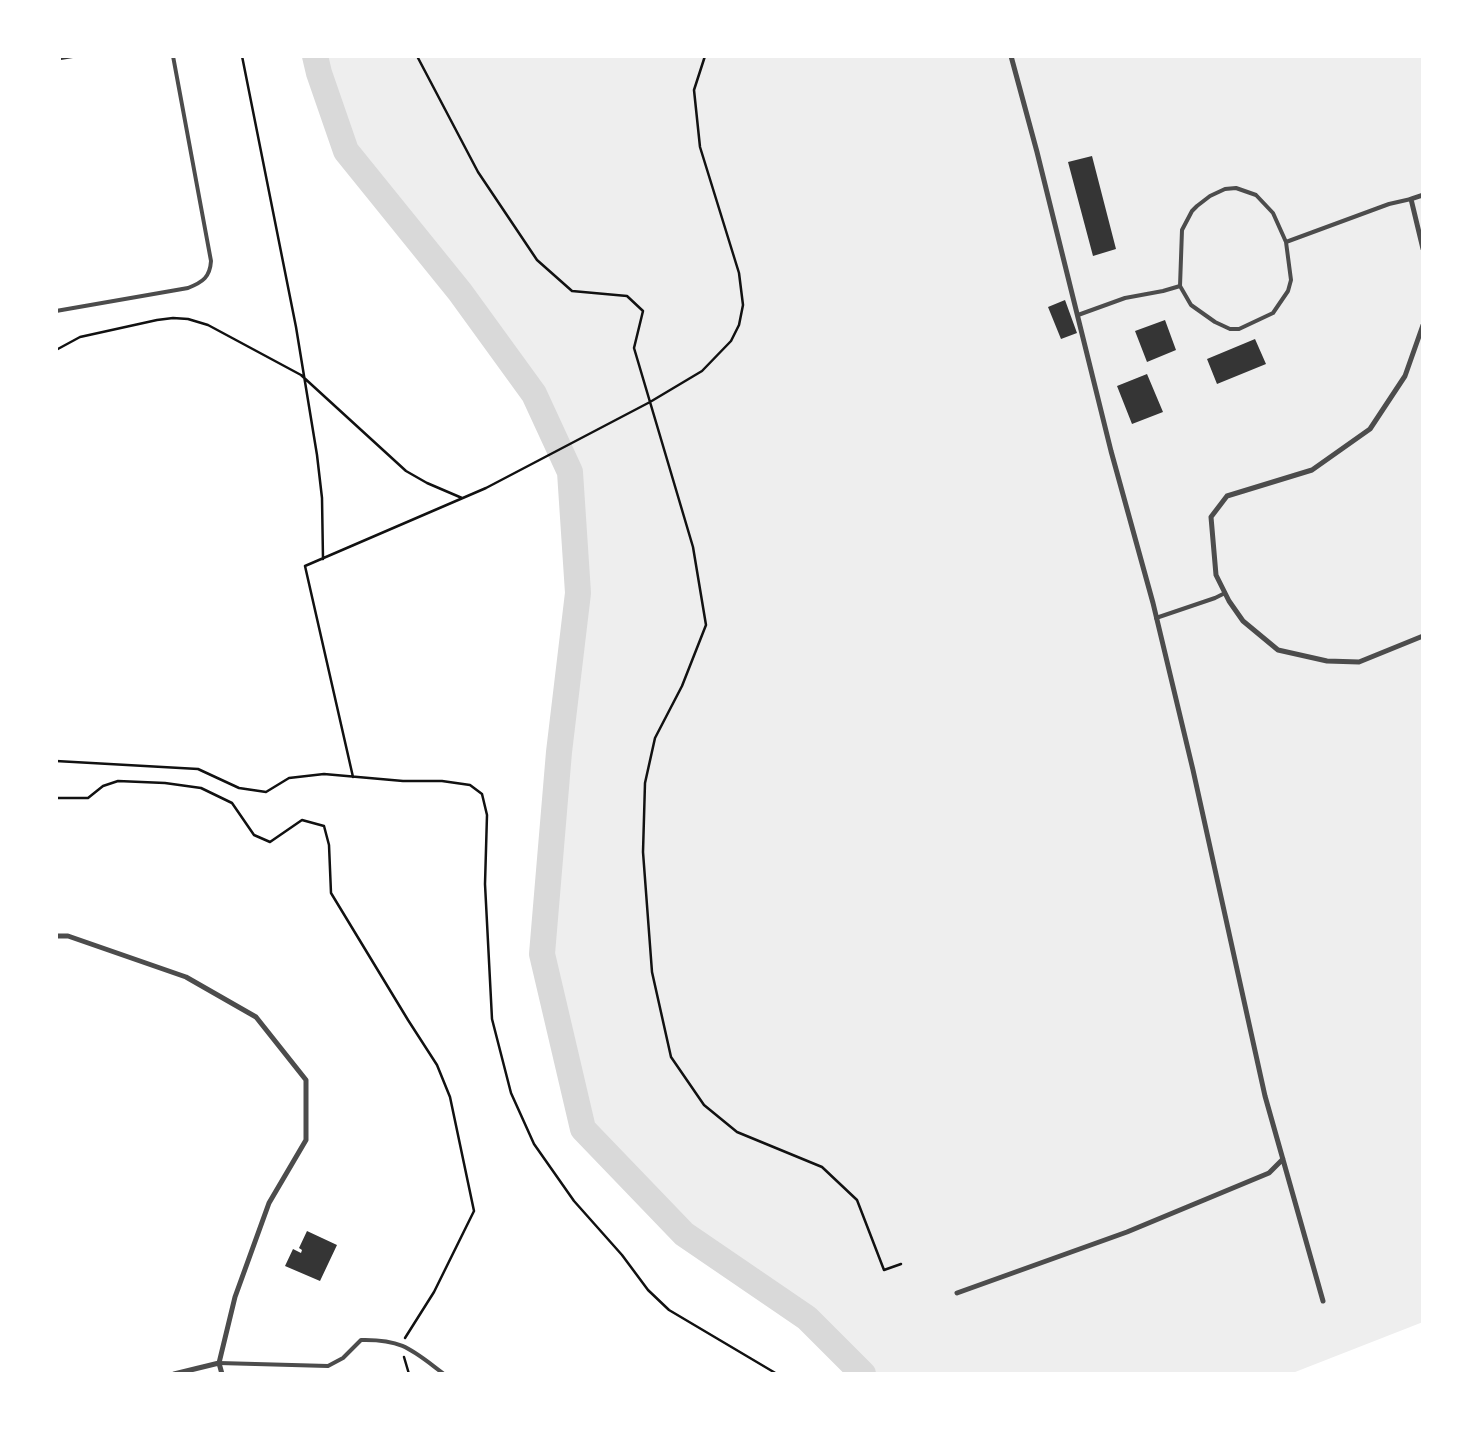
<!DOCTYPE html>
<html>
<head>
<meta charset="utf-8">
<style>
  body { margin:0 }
  #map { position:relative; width:1479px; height:1430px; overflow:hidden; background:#fff; font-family:"Varela Round",sans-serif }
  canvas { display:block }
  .frame { position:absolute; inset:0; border:58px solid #fff; pointer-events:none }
</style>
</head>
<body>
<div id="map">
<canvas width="1479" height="1430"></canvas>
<div class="frame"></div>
</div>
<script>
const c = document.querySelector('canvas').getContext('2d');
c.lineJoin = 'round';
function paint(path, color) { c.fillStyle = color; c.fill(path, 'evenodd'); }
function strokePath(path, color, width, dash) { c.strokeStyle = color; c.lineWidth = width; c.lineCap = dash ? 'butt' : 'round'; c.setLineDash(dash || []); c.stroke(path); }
paint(new Path2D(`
  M316,56H1423V1322L1290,1374H863L807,1318L684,1234L583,1129L542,954L559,752L578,593L570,472L534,394L460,292L346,151L319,73Z`), '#eee');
strokePath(new Path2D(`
  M315,56L319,73L346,151L460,292L534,394L570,472L578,593L559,752L542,954L583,1129L684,1234L807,1318L863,1374`), '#d9d9d9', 26);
paint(new Path2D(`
  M61,56H79V57L61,60Z
  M1092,156L1116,249L1093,256L1068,162Z
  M1065,300L1077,333L1061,339L1048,307Z
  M1165,320L1176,350L1147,362L1135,331Z
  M1255,339L1266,364L1217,384L1207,359Z
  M1147,374L1163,412L1132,424L1117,386Z
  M307,1231L337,1245L320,1281L285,1266L293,1249L301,1253L302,1250L299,1248Z`), '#353535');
strokePath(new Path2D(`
  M242,56L296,327L317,455L322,498L323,559
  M417,56L478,172L537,260L572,291L627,296L643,311L634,348L693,547L706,625L682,686L655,738L645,783L643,852L652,972L671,1057L704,1105L737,1132L822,1167L857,1200L884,1270L901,1264
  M56,350L80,337L157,320L173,318L188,319L208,325L301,375L406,471L427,483L462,498
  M56,761L198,769L239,788L266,792L289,778L324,774L403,781H442L470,785L482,794L487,815L485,884L492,1019L511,1093L534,1144L574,1201L622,1255L648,1290L669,1310L777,1374
  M353,777L305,566L486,488L650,402L702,371L731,341L739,325L743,305L739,273L700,147L694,90L705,56
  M56,798H88L103,786L118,781L165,783L201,788L232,803L254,835L270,842L302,820L324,826L329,845L331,893L408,1020L437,1065L450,1097L474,1211L434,1292L405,1338
  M404,1357L409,1374`), '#111', 2.5);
strokePath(new Path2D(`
  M1286,242L1389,204L1411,199
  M56,311L188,288C203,282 210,277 211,261L173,56
  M1078,315L1125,298L1163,291L1180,286L1191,305L1215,322L1230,329H1239L1273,313L1288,291L1291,280L1286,242L1273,213L1256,195L1236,188L1225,189L1210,196L1197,206L1192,211L1182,230L1180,286
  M1156,618L1215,598L1225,593
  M219,1363L328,1366L343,1358L361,1340C403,1339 412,1350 444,1374`), '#4c4c4c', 4);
strokePath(new Path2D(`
  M1011,56L1037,152L1111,451L1153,603L1193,770L1265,1096L1323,1301
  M1423,195L1411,199L1423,249
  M1423,325L1405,376L1370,429L1312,470L1227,496L1211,517L1216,575L1229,601L1243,621L1278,650L1327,661L1359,662L1423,636
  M56,936H68L186,977L256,1017L306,1080V1140L269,1203L235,1297L219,1363L222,1374
  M957,1293L1127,1232L1269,1173L1283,1159
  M174,1374L219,1363`), '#4c4c4c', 5);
</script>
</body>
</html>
